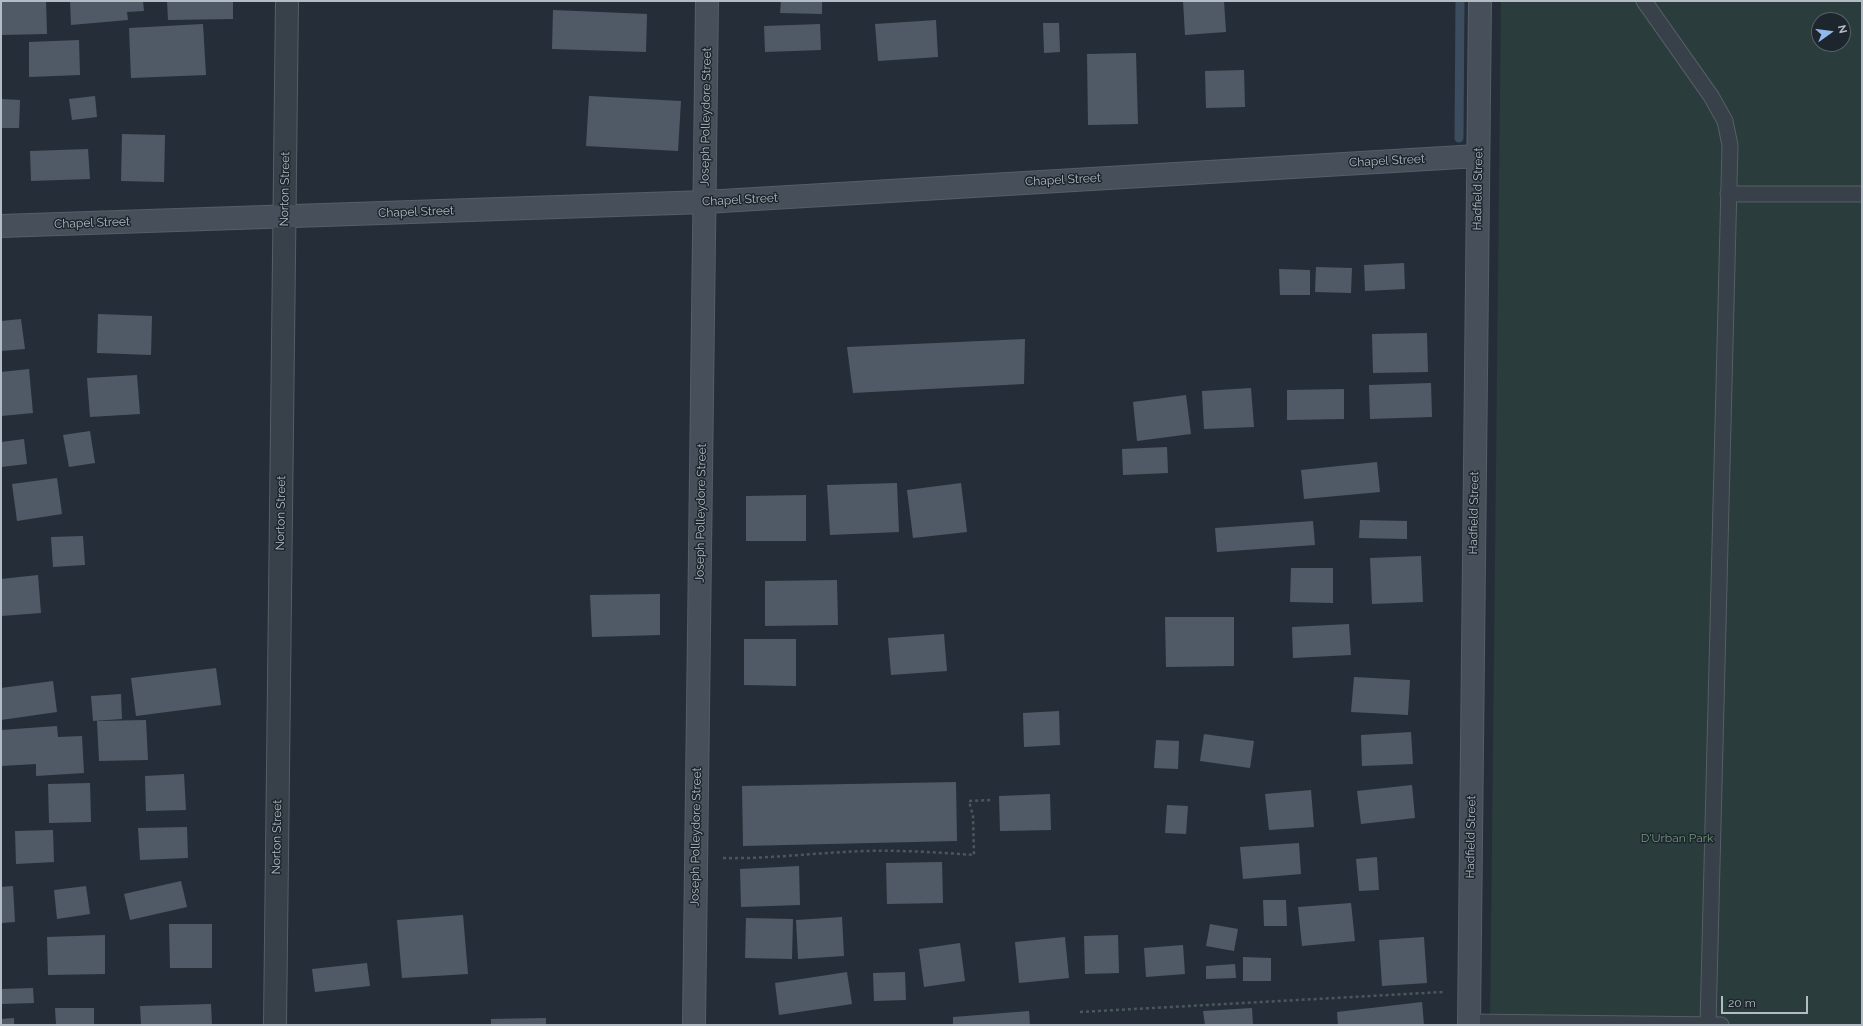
<!DOCTYPE html>
<html>
<head>
<meta charset="utf-8">
<style>
  body { margin:0 }
  #map { position:relative; width:1863px; height:1026px; overflow:hidden; background:#252e38; font-family:Raleway,sans-serif }
  canvas { display:block }
  .frame { position:absolute; inset:0; border:2px solid #b3bbc4; pointer-events:none }
  .north { position:absolute; left:1811px; top:12px; width:40px; height:40px; box-sizing:border-box; background:#1d252d; border:1px solid #596169; border-radius:50%; rotate:76deg; font-size:11px; font-weight:700; line-height:16px; text-align:center; color:#b3bbc4 }
  .north::after { content:''; display:block; margin:auto; width:14px; height:18px; background:#92b9eb; clip-path:polygon(50% 0,100% 100%,50% 72%,0 100%) }
  .scale { position:absolute; left:1721px; top:996px; width:87px; height:18px; box-sizing:border-box; border:2px solid #b3bbc4; border-top:0; padding-left:5px; font-size:12px; line-height:14px; white-space:nowrap; color:#b3bbc4; -webkit-text-stroke:3px #1d252d; paint-order:stroke }
</style>
</head>
<body>
<div id="map">
<canvas width="1863" height="1026"></canvas>
<div class="frame"></div>
<div class="north">N</div>
<div class="scale">20 m</div>
</div>
<script>
const c = document.querySelector('canvas').getContext('2d');
c.lineJoin = 'round';
function paint(path, color) { c.fillStyle = color; c.fill(path, 'evenodd'); }
function strokePath(path, color, width, dash) { c.strokeStyle = color; c.lineWidth = width; c.lineCap = dash ? 'butt' : 'round'; c.setLineDash(dash || []); c.stroke(path); }
function write(font, color, halo, rows, align = 'center') {
  c.font = font + ' Raleway,sans-serif'; c.lineWidth = 3; c.setLineDash([]); c.textBaseline = 'middle'; c.strokeStyle = halo; c.fillStyle = color; for (const [text, x, y, turn = 0] of rows) {
    c.save(); c.translate(x, y); c.rotate((+turn || 0) * Math.PI / 180); c.textAlign = isNaN(turn) ? turn : align; if (halo) c.strokeText(text, 0, 0); c.fillText(text, 0, 0); c.restore();
  }
}
paint(new Path2D(`
  M1501,1H1862V1025H1490ZM1819,20H1843V44H1819Z`), '#2a3c3b');
strokePath(new Path2D(`
  M1459,138L1460,1`), '#3c4d5f', 9);
paint(new Path2D(`
  M1,1H46L47,34L1,35Z
  M70,1H143L144,11L127,12L128,20L71,25Z
  M167,1H233V19L168,20Z
  M781,1H822V14L780,13Z
  M1183,1H1224L1226,32L1185,35Z
  M553,10L647,14L646,52L552,49Z
  M936,20L938,57L878,61L875,24Z
  M1043,23H1059L1060,52L1044,53Z
  M203,24L206,75L131,78L129,28Z
  M820,24L821,50L765,52L764,26Z
  M79,40L80,75L29,77V42Z
  M1136,53L1138,124L1088,125L1087,54Z
  M1244,70L1245,107L1206,108L1205,71Z
  M95,96L97,117L72,120L69,99Z
  M589,96L681,101L678,151L586,146Z
  M1,99L20,100L19,128H1Z
  M122,134L165,135L164,182L121,181Z
  M88,149L90,179L31,181L30,151Z
  M1404,263L1405,289L1365,291L1364,265Z
  M1316,267L1352,268L1351,293L1315,292Z
  M1279,269L1310,270V295H1280Z
  M98,314L152,316L151,355L97,353Z
  M21,319L25,349L1,351V321Z
  M1427,333L1428,372L1373,373L1372,334Z
  M1025,339L1024,384L853,393L847,347Z
  M29,369L33,413L1,416V372Z
  M137,375L140,414L90,417L87,378Z
  M1431,383L1432,417L1370,419L1369,385Z
  M1251,388L1254,427L1204,429L1202,391Z
  M1344,389V419L1287,420V390Z
  M1186,395L1191,434L1137,441L1133,402Z
  M90,431L95,463L69,467L63,435Z
  M24,439L27,464L1,467V442Z
  M1167,447L1168,473L1123,475L1122,449Z
  M1377,462L1380,492L1304,499L1301,470Z
  M57,478L62,514L17,521L12,484Z
  M897,483L899,532L830,535L827,485Z
  M961,483L967,532L913,538L907,490Z
  M806,495V541H746V496Z
  M1360,520L1407,521V539L1359,538Z
  M1313,521L1315,545L1217,552L1215,528Z
  M83,536L85,565L53,567L51,537Z
  M1421,556L1423,602L1372,604L1370,558Z
  M1291,568H1333V603L1290,602Z
  M38,575L41,613L1,616V579Z
  M837,580L838,625L765,626V581Z
  M660,594V635L592,637L590,595Z
  M1165,617H1234V666L1166,667Z
  M1349,624L1351,655L1293,658L1292,627Z
  M944,634L947,671L891,675L888,638Z
  M744,639H796V686L744,685Z
  M216,668L221,705L136,716L131,678Z
  M1354,677L1410,680L1408,715L1351,712Z
  M53,681L57,712L1,720V688Z
  M121,694L122,719L93,721L91,696Z
  M1059,711L1060,745L1024,747L1023,713Z
  M146,720L148,760L99,761L97,721Z
  M57,726L58,737L82,736L84,773L36,776V764L1,766V730Z
  M1411,732L1413,764L1362,766L1361,735Z
  M1204,734L1254,741L1250,768L1200,761Z
  M1156,740L1179,741L1178,769L1154,768Z
  M184,774L186,810L146,811L145,776Z
  M956,782L957,841L743,846L742,786Z
  M90,783L91,822L49,823L48,784Z
  M1412,785L1415,818L1361,824L1357,791Z
  M1311,790L1314,827L1269,830L1265,794Z
  M1050,794L1051,830L1000,831L999,796Z
  M1167,805L1188,806L1186,834L1165,833Z
  M187,827L188,858L140,860L138,828Z
  M53,830L54,862L16,864L15,831Z
  M1299,843L1301,874L1243,879L1240,847Z
  M1377,857L1379,890L1359,891L1356,859Z
  M942,862L943,903L887,904L886,863Z
  M799,866L800,905L741,907L740,869Z
  M181,881L187,907L130,920L124,894Z
  M13,886L15,922L1,923V887Z
  M86,886L90,914L57,919L54,890Z
  M1263,900H1286L1287,926H1264Z
  M1351,903L1355,941L1302,946L1298,907Z
  M463,915L468,974L402,978L397,920Z
  M842,917L844,956L798,959L796,920Z
  M746,918L793,919L792,959L745,958Z
  M169,924H212V968H170Z
  M1210,924L1238,929L1234,951L1206,946Z
  M105,935V974L48,975L47,937Z
  M1118,935L1119,973L1085,974L1084,936Z
  M1065,937L1069,978L1019,983L1015,942Z
  M1424,937L1427,983L1382,986L1379,940Z
  M960,943L965,981L924,987L919,949Z
  M1183,945L1185,974L1146,977L1144,948Z
  M1243,957L1271,958V981H1243Z
  M367,963L370,986L315,992L312,969Z
  M1235,964L1236,978L1206,979V966Z
  M847,972L852,1004L779,1015L775,983Z
  M905,972L906,1000L874,1001L873,973Z
  M33,988L34,1003L1,1004V989Z
  M1422,1002L1424,1025H1338L1337,1012Z
  M211,1004L212,1025H141L140,1006Z
  M55,1008H94V1025H56Z
  M1252,1008L1253,1025H1205L1203,1011Z
  M1029,1011L1030,1025H953V1017Z
  M14,1018V1025H1V1019Z
  M546,1018V1025H491V1019Z`), '#505a66');
const lane = new Path2D(`
  M1644,1L1711,96L1725,121L1730,145L1708,1025
  M1728,194H1862
  M1469,1022L1721,1025`);
const street = new Path2D(`
  M275,1025L287,1`);
const secondary = new Path2D(`
  M1,226L705,202L1478,156
  M694,1025L707,1
  M1469,1025L1480,1`);
strokePath(lane, '#565e66', 17);
strokePath(street, '#565e66', 24);
strokePath(secondary, '#565e66', 24);
strokePath(new Path2D(`
  M723,858C764,859 804,854 845,852C885,849 933,852 974,855L973,816L969,801L992,800
  M1080,1012L1443,992`), '#48595a', 2.5, [3, 3]);
strokePath(lane, '#384049', 15);
strokePath(street, '#384049', 22);
strokePath(secondary, '#474f5b', 22);
write('12px', '#b3bbc4', '#1d252d', [
  ["Joseph Polleydore Street",706,117,-89],
  ["Chapel Street",1387,161,-3],
  ["Chapel Street",1063,180,-3],
  ["Norton Street",285,189,-89],
  ["Hadfield Street",1478,189,-89],
  ["Chapel Street",740,200,-3],
  ["Chapel Street",416,212,-2],
  ["Chapel Street",92,223,-2],
  ["Norton Street",281,513,-89],
  ["Joseph Polleydore Street",701,513,-89],
  ["Hadfield Street",1474,513,-89],
  ["Norton Street",277,837,-89],
  ["Joseph Polleydore Street",696,837,-89],
  ["Hadfield Street",1471,837,-89]
]);
write('12px', '#74977b', '#1d252d', [
  ["D'Urban Park",1677,838]
]);
</script>
</body>
</html>
